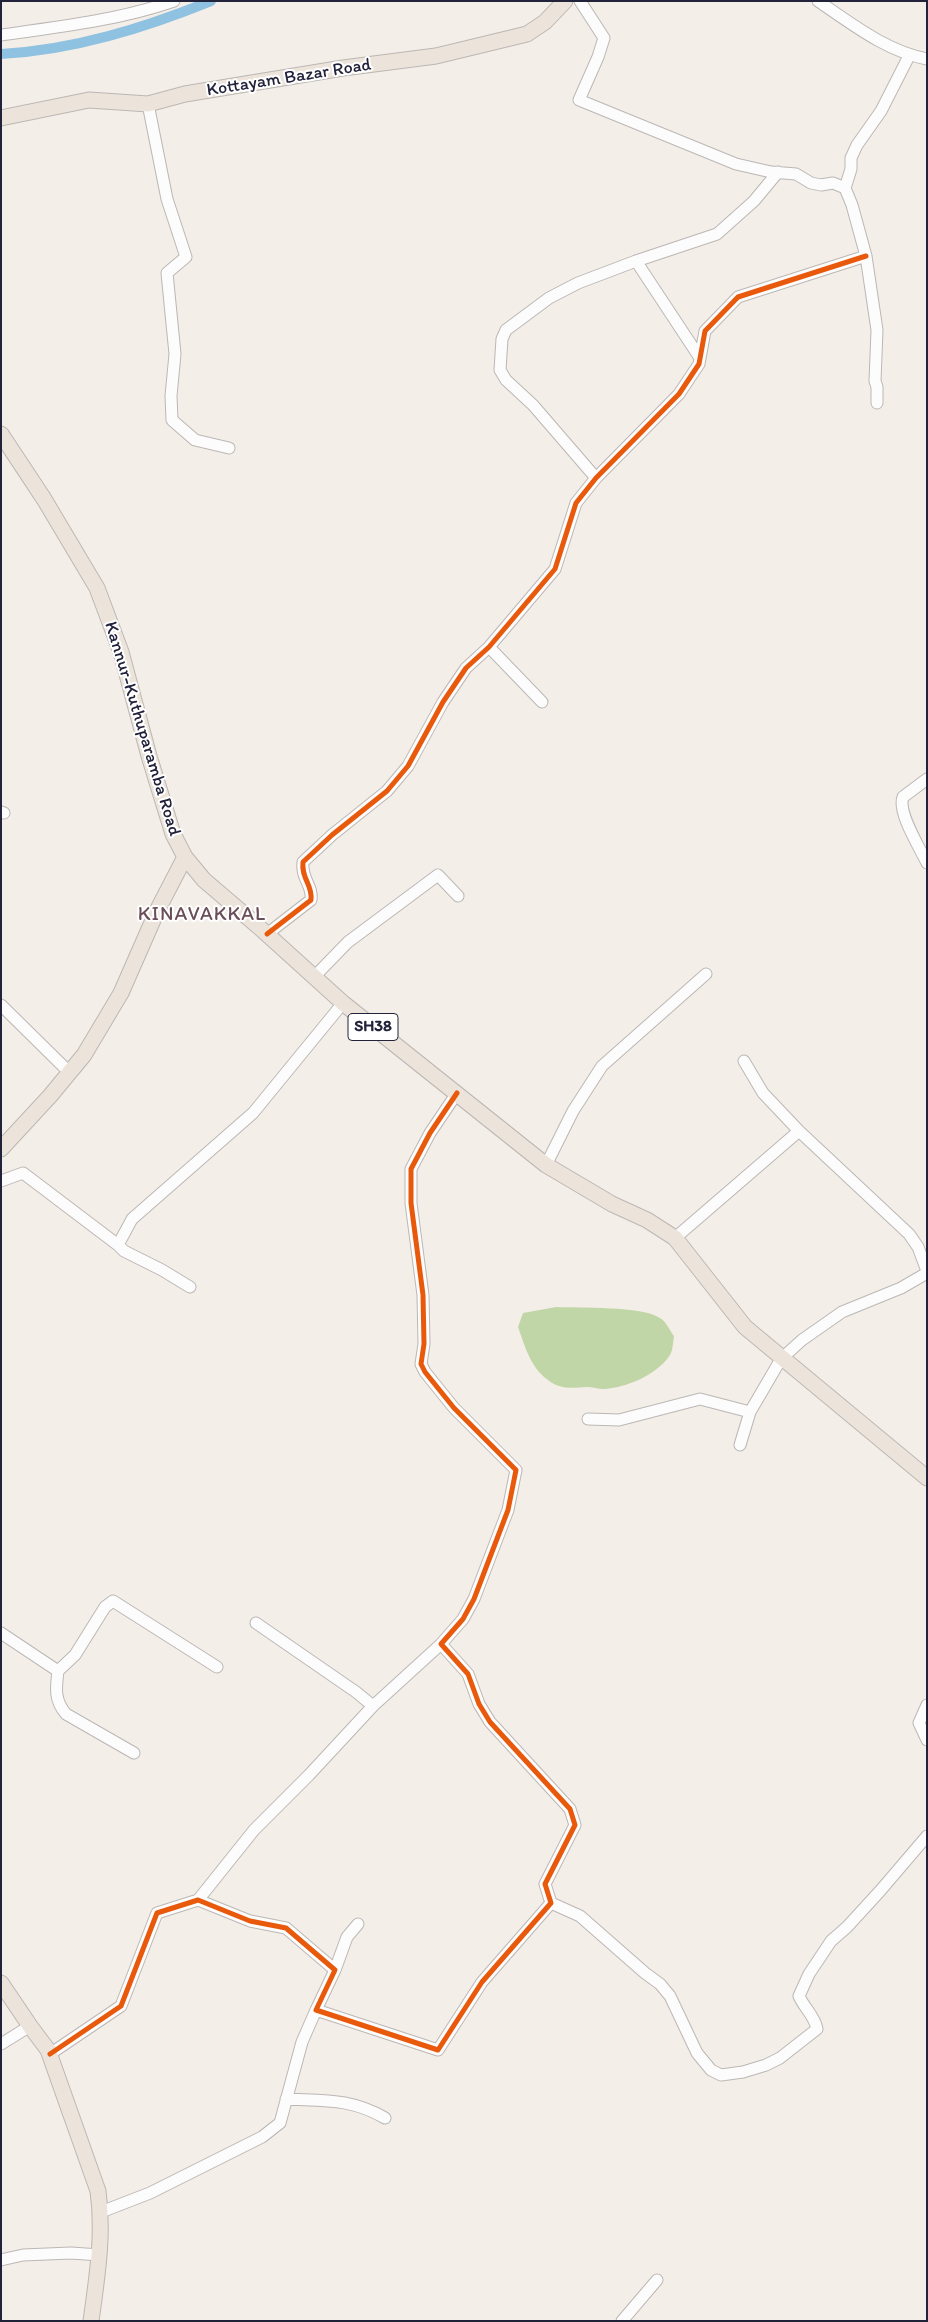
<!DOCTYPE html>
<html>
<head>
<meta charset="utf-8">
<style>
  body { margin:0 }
  #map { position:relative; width:928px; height:2322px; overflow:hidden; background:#f4eee8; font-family:Itim,sans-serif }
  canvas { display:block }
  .frame { position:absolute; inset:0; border:2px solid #22223b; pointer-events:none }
</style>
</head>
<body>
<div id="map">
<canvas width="928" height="2322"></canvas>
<div class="frame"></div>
</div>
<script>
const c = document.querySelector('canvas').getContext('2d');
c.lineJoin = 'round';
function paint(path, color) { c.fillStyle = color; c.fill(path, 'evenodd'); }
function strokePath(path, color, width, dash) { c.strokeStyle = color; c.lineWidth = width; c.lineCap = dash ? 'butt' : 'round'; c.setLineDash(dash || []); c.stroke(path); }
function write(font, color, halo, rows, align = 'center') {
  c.font = font + ' Itim,sans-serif'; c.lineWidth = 4; c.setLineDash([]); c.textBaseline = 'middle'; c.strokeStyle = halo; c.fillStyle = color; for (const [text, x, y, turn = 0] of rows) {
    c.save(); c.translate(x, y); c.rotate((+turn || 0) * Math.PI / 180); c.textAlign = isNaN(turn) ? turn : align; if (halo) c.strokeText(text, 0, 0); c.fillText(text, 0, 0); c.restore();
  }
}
paint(new Path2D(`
  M556,1307C579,1308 642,1306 660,1318C666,1321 670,1331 674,1336C673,1342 673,1350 670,1355C657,1375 626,1388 603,1389C598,1389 593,1387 587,1387C572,1388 561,1390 548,1380C530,1367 525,1346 518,1327L523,1313Z`), '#c1d6a6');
strokePath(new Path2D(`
  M1,54C74,50 144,28 211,1`), '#8fc2e0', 10);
const minor = new Path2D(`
  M580,1L604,38L598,57L579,100L736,164L771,172L796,174L811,183L821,185L833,183L845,188L852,205L866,256L877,330L875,381L877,387V403
  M818,1C852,24 886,51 927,59
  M1,35C59,27 119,20 174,1
  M148,104L167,199L186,257L167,273L175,354L171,396L172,420L195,440L229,448
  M845,188L851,169V158L857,145L881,111L909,56
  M700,358L636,261L717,234L754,201L778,172
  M596,478L533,405L506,380L500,370L502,339L506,330L549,298L578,283L636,261
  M489,647L542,702
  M927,779L903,797C897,812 920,848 927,863
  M1,812L4,813
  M267,934L311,900C313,885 301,879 303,862L332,835L387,791L408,766L443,702L466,668L489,647L555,569L576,503L596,478L679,394L699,364L705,331L738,297L866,256
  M314,977L348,942L438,875L458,896
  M1,1005L70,1073
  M744,1061L763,1093L799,1131
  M546,1165L573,1111L602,1066L706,974
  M1,1181L23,1173L118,1245L132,1219L253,1113L343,1003
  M675,1238L799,1131L909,1234L918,1247L927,1271
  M118,1245L124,1251L162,1270L190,1287
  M588,1419L619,1420L700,1399L750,1412
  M740,1445L750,1412L781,1359L802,1340L842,1312L901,1288L927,1273
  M256,1623L356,1692L373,1706
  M1,1633L58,1671
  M927,1705L919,1723L927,1740
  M134,1753L66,1714C54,1700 56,1688 58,1671L75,1655L105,1607L113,1601L217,1667
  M198,1900L254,1830L309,1775L373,1706L441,1644
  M551,1903L580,1916L645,1973L660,1984L670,1996L697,2053L711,2070L721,2075L743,2072L766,2065L780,2058L817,2029C815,2016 804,2008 799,1996L809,1974L831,1941L847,1927L880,1891L927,1836
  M335,1970L347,1937L358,1924
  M1,2044L30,2026
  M50,2054L121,2006L157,1913L198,1900L250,1921L286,1928L335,1970L316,2010L438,2050L482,1982L551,1903L545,1884L575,1825L570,1809L490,1722L479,1704L468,1674L441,1644L463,1619L474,1599L508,1510L516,1470L454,1408L425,1372L421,1364L424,1344L423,1295L411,1203V1169L430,1133L457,1093
  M286,2099C324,2101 350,2098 385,2118
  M101,2212L150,2193L262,2137L280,2123L302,2042L316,2010
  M1,2260L23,2255L71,2253L100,2255
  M622,2321L657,2280`);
const major = new Path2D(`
  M1,118L89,100L148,104L185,94L343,68L436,56L527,34L545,22L565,1
  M1,434L44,499L97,588L121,652L149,756L173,834L185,857L204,880L259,927L343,1003L546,1165L612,1204L647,1220L675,1238L745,1327L927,1478
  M1,1149L50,1096L84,1055L121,993L157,911L185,857
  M1,1983L30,2026L48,2050L98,2191C104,2235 97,2277 91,2321`);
strokePath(minor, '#bbb7b5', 13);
strokePath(major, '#bbb7b5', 17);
strokePath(minor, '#fdfcfc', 11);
strokePath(major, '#ece4da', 15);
strokePath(new Path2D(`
  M267,934L311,900C313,885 301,879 303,862L332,835L387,791L408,766L443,702L466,668L489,647L555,569L576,503L596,478L679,394L699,364L705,331L738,297L866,256
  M50,2054L121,2006L157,1913L198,1900L250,1921L286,1928L335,1970L316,2010L438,2050L482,1982L551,1903L545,1884L575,1825L570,1809L490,1722L479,1704L468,1674L441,1644L463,1619L474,1599L508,1510L516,1470L454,1408L425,1372L421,1364L424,1344L423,1295L411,1203V1169L430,1133L457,1093`), '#e8590c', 5);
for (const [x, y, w] of [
  [373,1027,50]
]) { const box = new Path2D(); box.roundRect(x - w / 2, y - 13.5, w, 27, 4); c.fillStyle = '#fff'; c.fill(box); strokePath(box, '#22223b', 1); }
write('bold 16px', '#22223b', null, [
  ["SH38",373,1027]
]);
write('18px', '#22223b', '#fff', [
  ["Kottayam Bazar Road",289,78,-9],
  ["Kannur-Kuthuparamba Road",142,729,73]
]);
c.letterSpacing = '1px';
write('20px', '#6a4e59', '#fff', [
  ["KINAVAKKAL",202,915]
]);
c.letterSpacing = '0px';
</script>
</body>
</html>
